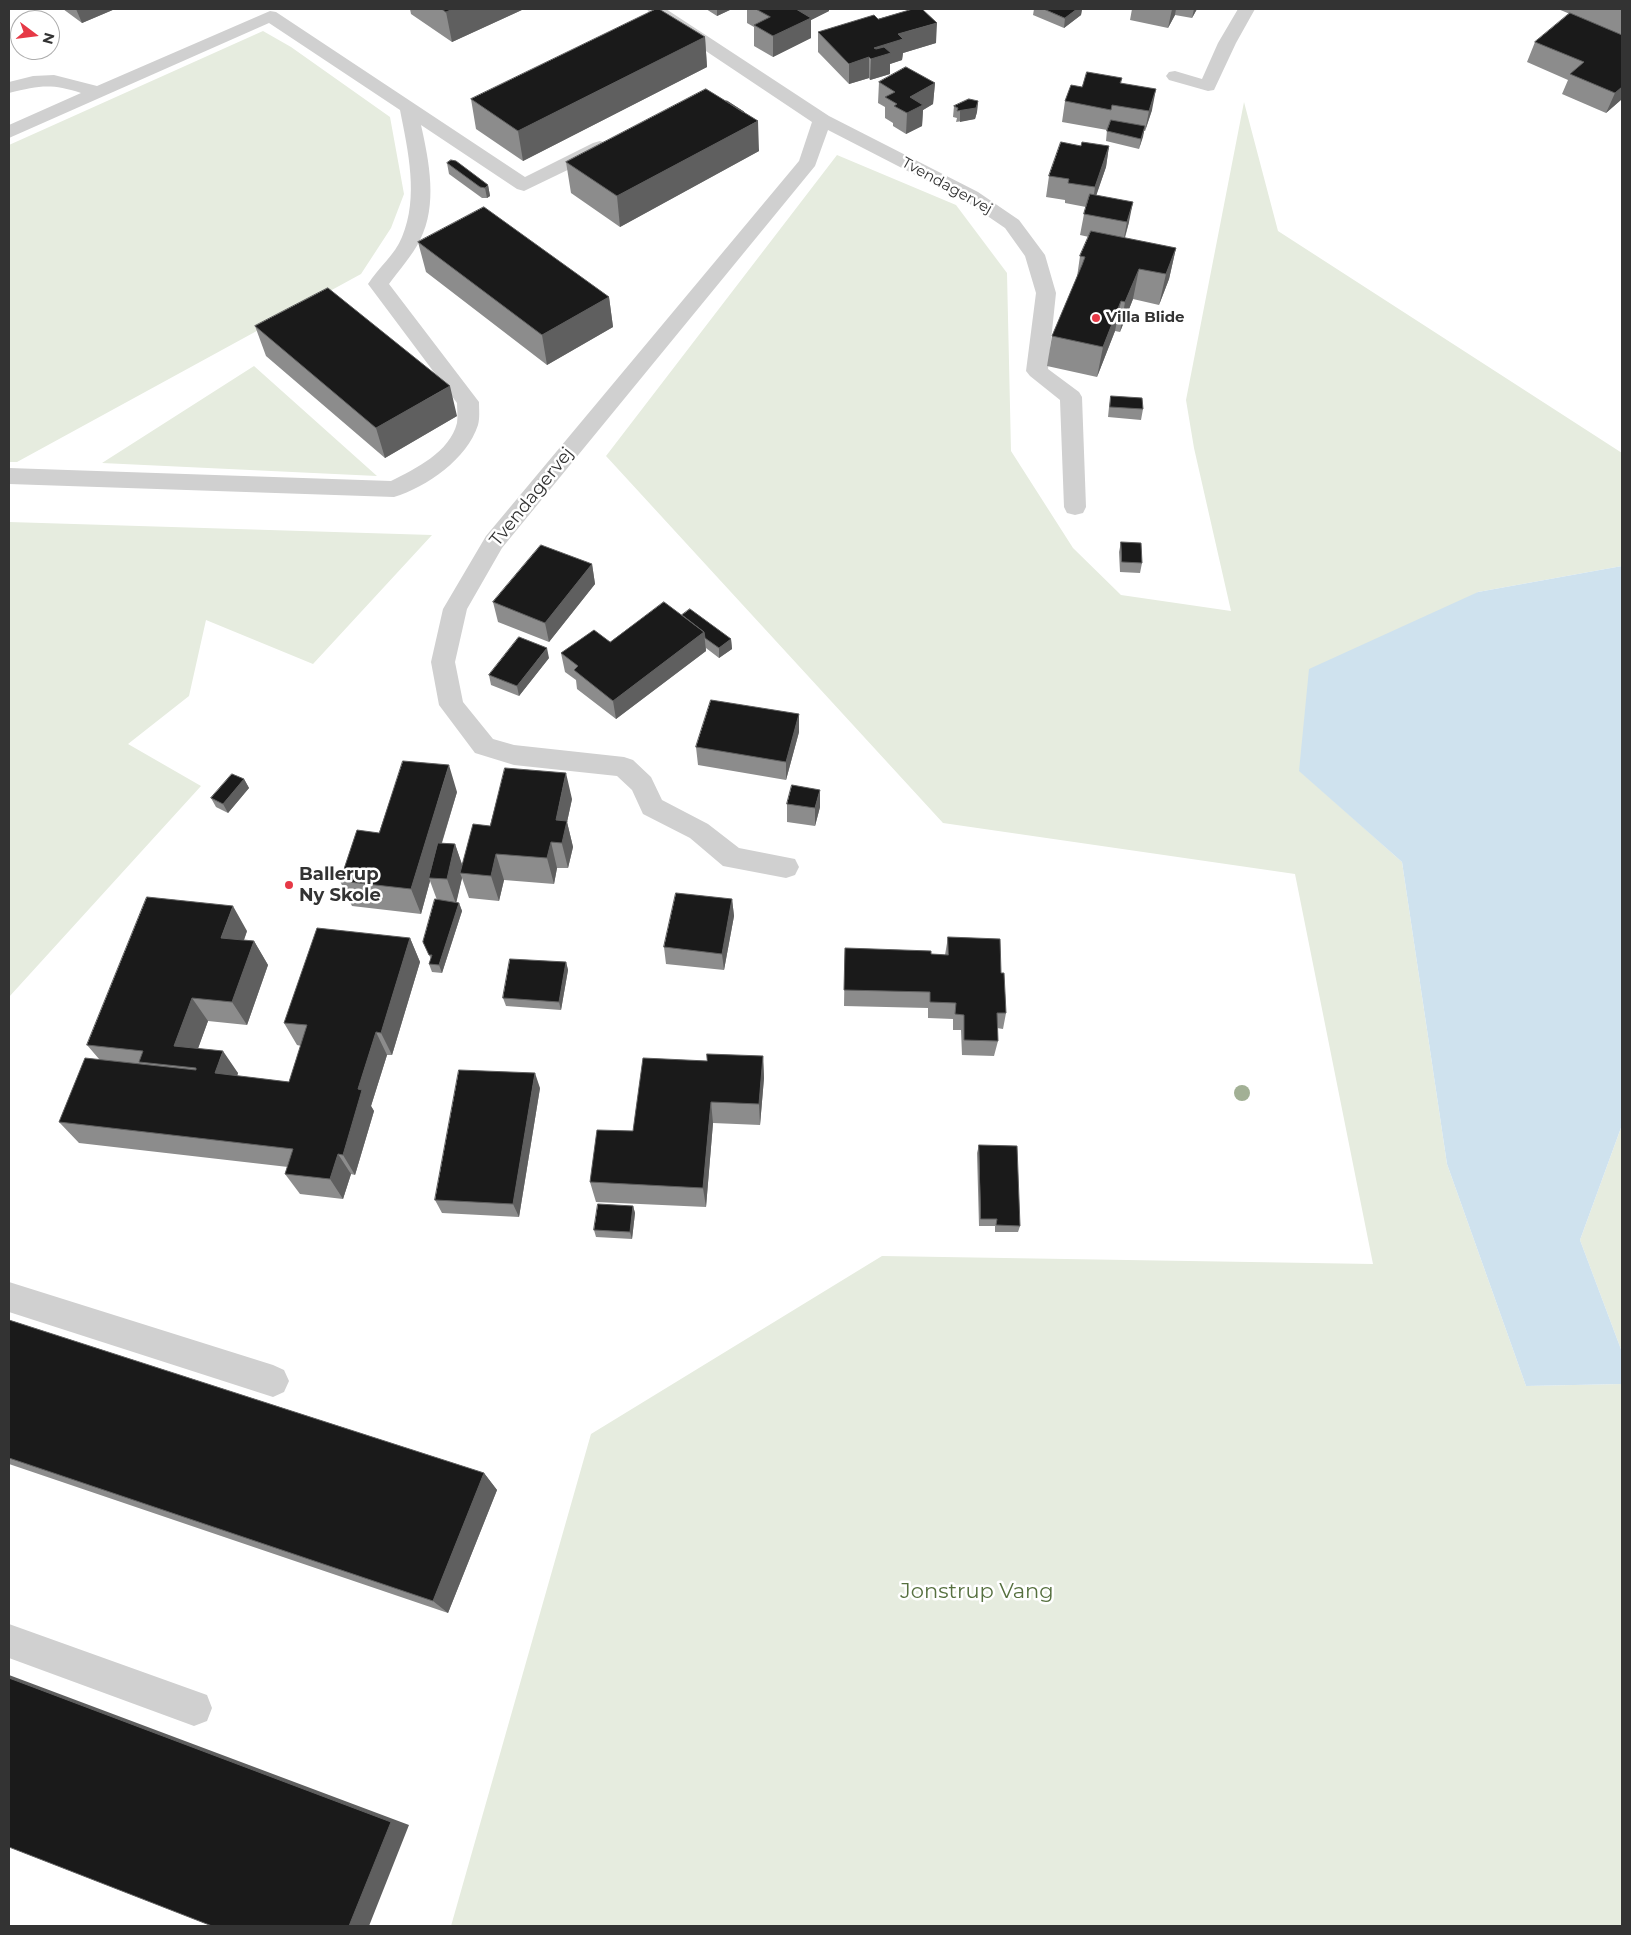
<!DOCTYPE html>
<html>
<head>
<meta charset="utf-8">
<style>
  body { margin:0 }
  #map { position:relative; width:1631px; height:1935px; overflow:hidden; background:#fff; font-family:Montserrat,sans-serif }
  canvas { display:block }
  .frame { position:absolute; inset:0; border:10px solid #333; pointer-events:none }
  .north { position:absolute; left:10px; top:10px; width:50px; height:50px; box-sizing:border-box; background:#fff; border:1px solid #adadad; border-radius:50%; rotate:105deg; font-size:14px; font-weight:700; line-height:20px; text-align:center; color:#333 }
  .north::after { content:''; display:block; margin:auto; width:18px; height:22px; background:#e63946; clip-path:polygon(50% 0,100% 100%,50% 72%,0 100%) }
</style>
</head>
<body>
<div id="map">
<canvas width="1631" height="1935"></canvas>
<div class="frame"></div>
<div class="north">N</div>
</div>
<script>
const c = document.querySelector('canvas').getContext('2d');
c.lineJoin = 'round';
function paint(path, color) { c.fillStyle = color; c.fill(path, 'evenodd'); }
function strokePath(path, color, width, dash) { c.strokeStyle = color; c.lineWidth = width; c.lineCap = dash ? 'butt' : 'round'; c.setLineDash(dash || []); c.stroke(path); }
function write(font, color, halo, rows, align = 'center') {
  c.font = font + ' Montserrat,sans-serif'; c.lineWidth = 5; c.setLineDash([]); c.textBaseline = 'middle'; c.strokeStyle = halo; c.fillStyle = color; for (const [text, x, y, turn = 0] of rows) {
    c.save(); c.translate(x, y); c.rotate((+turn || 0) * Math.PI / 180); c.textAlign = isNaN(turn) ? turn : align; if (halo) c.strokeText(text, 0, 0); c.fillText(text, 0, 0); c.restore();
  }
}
paint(new Path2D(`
  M263,31L291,47L390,117L404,194L391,228L361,274L17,462H9V145Z
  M1244,102L1278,231L1622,453V566L1478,592L1299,770L1402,862L1447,1164L1526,1386L1622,1384V1926H451L591,1434L882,1256L1373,1264L1295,874L943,823L606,456L837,155L956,205L1007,273L1011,451L1073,548L1121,595L1231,611L1194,448L1186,400Z
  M254,366L377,476L102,463Z
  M9,522L432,535L313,664L206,620L189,696L128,744L201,786L9,997Z
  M1622,1125V1352L1580,1240Z`), '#e6ecdf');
paint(new Path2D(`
  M1622,566V1125L1580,1240L1622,1352V1384L1526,1386L1447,1164L1402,862L1299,771L1309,669L1478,592Z`), '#cfe2ee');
paint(new Path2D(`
  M647,9H666L829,116L978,192L1019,220L1045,255L1056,293L1048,369L1079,392L1082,397L1086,507L1083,513L1075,515L1067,513L1064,507L1060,400L1030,376L1026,371L1036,293L1025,256L1005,228L964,200L828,130L815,166L502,548L467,609L455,662L463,702L493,739L514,745L624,757L633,760L651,777L662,800L708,824L739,848L795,859L799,867L795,875L786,878L723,866L690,838L643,814L632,790L617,776L514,765L475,753L439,705L431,662L443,609L486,536L799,161L812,122L649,13Z
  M1238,9H1255L1236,43L1214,90L1208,91L1169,80L1166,76L1169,72L1175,71L1202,79L1218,43Z
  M270,11L276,12L525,177L593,143L600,141L607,143L609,147L607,151L524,191L517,189L421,125C429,161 438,205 420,240C412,256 399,270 389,284L479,402C479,410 480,418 478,425C467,459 427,487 394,497L9,484V468L391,481C415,469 450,452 457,423C458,416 457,409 457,403L368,284C378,268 395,255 402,237C419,197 408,151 400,110L269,23L9,138V125L81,93C50,83 39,86 9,93V82L33,76L54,75L97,86Z
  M9,1282L273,1365L284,1370L289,1381L284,1392L273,1397L9,1312Z
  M9,1624L207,1695L212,1708L207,1721L194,1726L9,1658Z`), '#d0d0d0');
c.fillStyle = '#a2b095';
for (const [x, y] of [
  [1242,1093]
]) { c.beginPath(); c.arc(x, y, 8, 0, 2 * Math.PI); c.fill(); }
paint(new Path2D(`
  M63,9H115L82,23Z
  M410,9H524L452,42L411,14Z
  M706,9H732L717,16Z
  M747,9H756L829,11L811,20V38L773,57L754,46V27L747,23Z
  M1034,9H1082L1081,15L1064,28L1033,15Z
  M1132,9H1197L1192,18L1175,15L1168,28L1130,20Z
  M1558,9H1622V99L1606,113L1562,94L1568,80L1527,62L1535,42L1570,14Z
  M878,19L936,43L903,53L902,60L890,64V74L870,80L869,78L849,84L818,52V32Z
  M705,37L707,67L523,161L476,129L471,99Z
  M1122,78L1121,84L1152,110L1145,131H1144L1139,149L1106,141L1107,130L1062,122L1065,101L1082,87Z
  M879,82L935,83L933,104L923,110L922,126L906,134L893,126V123L885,118V107L878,103Z
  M726,101L744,112L759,151L620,227L571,193L566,162Z
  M978,101L977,112L975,119L956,122L957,118L953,117L954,106Z
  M1081,146H1109L1106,167L1096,195L1129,222L1125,238L1176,248L1169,279L1159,305L1133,299L1120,332L1115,331L1097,377L1047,366L1052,336L1077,277L1080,256L1089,237L1080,235L1084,214L1086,207L1065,203V200L1046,197L1049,176Z
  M447,163L488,185L490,196L487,198H482L449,174Z
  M418,242L609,297L613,327L547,365L426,272Z
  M255,326L457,416L385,458L266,356Z
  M1111,396L1143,409L1141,420L1108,417L1109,407Z
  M1121,542L1142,563L1140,573L1120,572L1119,552Z
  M592,564L595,584L549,642L498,622L493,602Z
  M682,615L731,639L732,649L719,658L706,648V651L616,719L577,689L576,680L565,672L561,653L610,642Z
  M549,658L519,696L491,685L489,675Z
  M799,714V732L786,780L698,765L696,747Z
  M244,779L249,788L228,813L216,807L211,798Z
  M457,792L442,843L455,844L462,865L572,799L567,822L573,847L568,868H557L554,884L504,880L499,901L469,898L462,878L456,902L459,903L462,911L442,973L432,972L429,964L431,959L423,942L437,900L430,881L421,914L352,906L340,881L379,833Z
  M787,804L820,807L815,826L787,822Z
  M732,899L734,916L724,970L666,964L664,947Z
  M247,931L244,940L254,941L268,965L247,1025L208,1021L198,1048L238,1073L237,1076L289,1082L301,1046L297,1045L284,1023L410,938L420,962L392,1055H387L371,1106L374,1111L355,1175L351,1174L343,1199L300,1194L285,1174L288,1167L79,1143L59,1122L99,1059L87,1045Z
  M948,937L1001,973L1006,1013L1003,1029L997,1028L998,1041L994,1056L962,1055L961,1030H953V1019L928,1018V1008L844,1006L845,948L945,955Z
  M566,962L568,970L561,1010L506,1006L503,998Z
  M763,1056L764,1078L760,1125L713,1123L706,1207L596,1202L590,1182L707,1061Z
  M540,1088L519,1217L442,1213L435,1200Z
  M979,1145L1020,1226L1018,1232H995V1226H979L977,1153Z
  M633,1206L635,1213L632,1239L596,1237L594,1230Z
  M9,1320L484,1473L497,1490L448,1613L9,1464Z`), '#8c8c8c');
paint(new Path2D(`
  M76,9H115L82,23Z
  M453,9H524L452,42L446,12Z
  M717,9H732L717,16Z
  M793,9H829V11L811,20V38L773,57V36Z
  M1077,9H1082L1081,15L1064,28L1065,18Z
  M1172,9H1176L1175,15L1168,28Z
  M1194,9H1197L1192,18Z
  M937,23L936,43L903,53L902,60L890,64V74L870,80L871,59L874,48L898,34Z
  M705,37L707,67L523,161L518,131Z
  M869,57V78L849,84V64Z
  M935,83L933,104L923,110L922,126L906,134L907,113L910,97Z
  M1622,87V99L1606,113L1615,93Z
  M1156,89L1152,110L1145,131L1149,111Z
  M978,101L977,112L975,119L960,122V111Z
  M758,121L759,151L620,227L617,196Z
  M1145,126L1143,137L1139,149L1141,139Z
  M1109,146L1106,167L1092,208L1095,187Z
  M488,185L490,196L487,198L485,188Z
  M1133,202L1129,222L1123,243L1127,222Z
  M1176,248L1169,279L1159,305L1166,274Z
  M1139,269L1133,299L1120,332L1125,302Z
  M609,297L613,327L547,365L542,335Z
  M1121,301L1115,331L1097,377L1103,347Z
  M450,386L457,416L385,458L376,428Z
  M592,564L595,584L549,642L545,623Z
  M704,632L706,651L616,719L613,701Z
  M731,639L732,649L719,658V648Z
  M547,648L549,658L519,696L517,686Z
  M799,714V732L786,780V762Z
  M449,765L457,792L431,878H429L430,881L421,914L411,889Z
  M566,773L572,799L567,822L573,847L568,868L556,820Z
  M244,779L249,788L228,813L223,804Z
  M820,790V807L815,826V808Z
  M551,842L557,868L554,884L547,858Z
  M455,844L464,870L460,873L462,878L456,904L447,879Z
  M496,854L504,880L499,901L491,876Z
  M732,899L734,916L724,970L722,954Z
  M459,903L462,911L442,973L439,965Z
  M233,906L247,931L236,962L221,938Z
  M410,938L420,962L392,1055L381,1033Z
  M254,941L268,965L247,1025L232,1002Z
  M566,962L568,970L561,1010L559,1002Z
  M192,998L208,1021L191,1068L174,1046Z
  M376,1032L387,1055L371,1106L374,1111L355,1175L343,1155L358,1089Z
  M223,1051L238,1073L231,1095L215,1073Z
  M763,1056L764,1078L760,1125L759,1104Z
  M535,1073L540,1088L519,1217L513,1204Z
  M711,1102L713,1123L706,1207L703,1188Z
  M338,1154L351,1174L343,1199L330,1179Z
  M633,1206L635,1213L632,1239L630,1232Z
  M484,1473L497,1490L448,1613L433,1601Z
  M9,1675L409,1825L369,1926H349L9,1678Z`), '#5f5f5f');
const building = new Path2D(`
  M442,9H453L446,12Z
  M656,9H659L705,37L518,131L471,99Z
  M756,9H796L811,18L773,36L754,25L770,17Z
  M913,9H922L937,23L898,34L903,39L874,48L876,49L884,47L891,53L871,59L869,57L849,64L818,32L874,15L878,19Z
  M1044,9H1077L1065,18Z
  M1570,13L1622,35V87L1615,93L1570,74L1584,62L1535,42Z
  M906,67L935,83L910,97L923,105L907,113L894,106L897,104L885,97L895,92L879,82Z
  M1087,72L1122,78L1120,83L1156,89L1149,111L1112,105L1111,110L1065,101L1071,85L1082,87Z
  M706,89L758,121L617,196L566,162Z
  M969,99L978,101L976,108L957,111L958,108L954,106Z
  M726,101H727L744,112H743Z
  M1111,120L1145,126L1141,139L1107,131Z
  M1061,142L1081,146L1082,142L1109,146L1095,187L1068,183L1069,179L1049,176Z
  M451,160L456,161L488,185L485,188L480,187L447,163Z
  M1090,194L1133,202L1127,222L1084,214Z
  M484,207L609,297L542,335L418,242Z
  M1091,231L1176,248L1166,274L1139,269L1125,302L1121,301L1103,347L1052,336L1082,265L1085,257L1080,256Z
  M328,288L450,386L376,428L255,326Z
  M1111,396L1142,398L1143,409L1110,407Z
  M1121,542L1141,543L1142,563L1122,562Z
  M541,545L592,564L545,623L493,602Z
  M664,602L704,632L613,701L574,670L578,666L561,653L594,630L610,642Z
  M690,609L731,639L719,648L705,638L704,632L682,615Z
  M519,637L547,648L517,686L489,675Z
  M711,700L799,714L786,762L696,747Z
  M403,761L449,765L411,889L340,881L357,830L379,833Z
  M505,768L566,773L556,820L567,821L562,843L551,842L547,858L496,854L491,876L460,873L473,824L490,826Z
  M232,774L244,779L223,804L211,798Z
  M792,785L820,790L815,808L787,804Z
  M438,843L455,844L447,879L429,878Z
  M676,893L732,899L722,954L664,947Z
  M147,897L233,906L221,938L254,941L232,1002L192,998L174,1046L223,1051L215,1073L289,1082L307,1025L284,1023L317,928L410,938L381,1033L376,1032L358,1089L362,1090L343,1155L338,1154L330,1179L285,1174L293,1149L59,1122L85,1058L196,1070V1068L139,1062L143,1051L87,1045Z
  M435,899L459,903L439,965L429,964L432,955H429L423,942Z
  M948,937L1000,939L1001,973H1004L1006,1013H997L998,1041L964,1040V1015L955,1014L956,1003L930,1002V992L844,990L845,948L931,951V954L948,955Z
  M510,959L566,962L559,1002L503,998Z
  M707,1054L763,1056L759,1104L711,1102L703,1188L590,1182L597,1130L633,1131L643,1058L707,1061Z
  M459,1070L535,1073L513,1204L435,1200Z
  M979,1145L1017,1146L1020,1226L996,1225L997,1219H981Z
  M598,1204L633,1206L630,1232L594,1230Z
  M9,1320L484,1473L433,1601L9,1458Z
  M9,1678L391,1822L349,1926H212L9,1847Z`);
paint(building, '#1a1a1a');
strokePath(building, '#5f5f5f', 1);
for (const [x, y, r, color] of [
  [1096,318,5,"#e63946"],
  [289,885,5,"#e63946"]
]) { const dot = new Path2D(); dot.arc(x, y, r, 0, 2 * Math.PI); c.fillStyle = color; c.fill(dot); strokePath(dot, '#fff', 2); }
write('15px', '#333', '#fff', [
  ["Tvendagervej",947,186,29]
]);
write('bold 15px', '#333', '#fff', [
  ["Villa Blide",1106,318]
], 'left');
write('18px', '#333', '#fff', [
  ["Tvendagervej",532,497,-51]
]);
write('bold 18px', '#333', '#fff', [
  ["Ballerup",299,875],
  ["Ny Skole",299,896]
], 'left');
write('21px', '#56703f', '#fff', [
  ["Jonstrup Vang",977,1592]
]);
</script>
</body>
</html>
